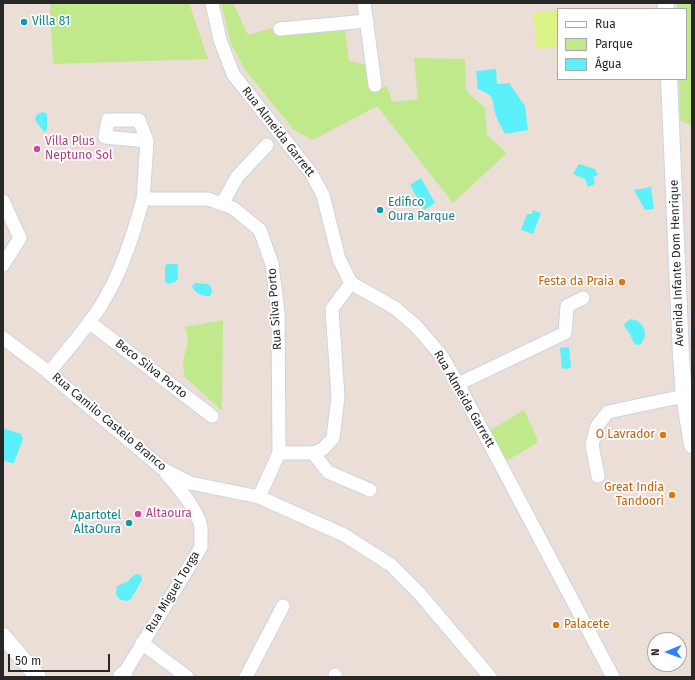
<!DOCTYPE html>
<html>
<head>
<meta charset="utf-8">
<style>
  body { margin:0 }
  #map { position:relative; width:695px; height:680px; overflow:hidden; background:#ebded6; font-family:"Fira Sans",sans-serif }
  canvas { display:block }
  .frame { position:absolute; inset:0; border:4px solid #272727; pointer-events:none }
  .legend { position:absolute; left:557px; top:8px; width:130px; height:72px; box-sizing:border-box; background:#fff; border:1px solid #a9a9a9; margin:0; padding:5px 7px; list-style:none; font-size:12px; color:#272727 }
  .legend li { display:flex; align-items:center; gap:8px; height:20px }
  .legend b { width:20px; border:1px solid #a9a9a9 }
  .north { position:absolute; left:647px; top:632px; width:40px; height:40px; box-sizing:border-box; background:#fff; border:1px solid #a9a9a9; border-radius:50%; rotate:269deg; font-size:11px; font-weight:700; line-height:16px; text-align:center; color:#272727 }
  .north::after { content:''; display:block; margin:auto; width:14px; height:18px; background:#2f81ff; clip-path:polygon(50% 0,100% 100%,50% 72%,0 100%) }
  .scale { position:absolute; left:8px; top:654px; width:102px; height:18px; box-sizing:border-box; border:2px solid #272727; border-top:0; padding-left:5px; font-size:12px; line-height:14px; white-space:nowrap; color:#272727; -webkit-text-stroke:3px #fff; paint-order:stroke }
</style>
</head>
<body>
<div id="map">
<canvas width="695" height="680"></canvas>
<div class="frame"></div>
<ul class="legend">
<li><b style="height:5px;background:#fff"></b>Rua</li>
<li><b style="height:11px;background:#bfe98b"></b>Parque</li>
<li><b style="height:11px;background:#5cf1fa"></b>Água</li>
</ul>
<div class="north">N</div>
<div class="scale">50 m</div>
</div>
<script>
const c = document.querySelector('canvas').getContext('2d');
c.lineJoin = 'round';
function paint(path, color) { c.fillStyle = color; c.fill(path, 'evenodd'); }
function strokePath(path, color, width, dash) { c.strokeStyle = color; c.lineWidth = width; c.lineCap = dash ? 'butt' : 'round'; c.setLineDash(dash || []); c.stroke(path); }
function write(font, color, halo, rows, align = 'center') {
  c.font = font + ' "Fira Sans",sans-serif'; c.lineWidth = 3.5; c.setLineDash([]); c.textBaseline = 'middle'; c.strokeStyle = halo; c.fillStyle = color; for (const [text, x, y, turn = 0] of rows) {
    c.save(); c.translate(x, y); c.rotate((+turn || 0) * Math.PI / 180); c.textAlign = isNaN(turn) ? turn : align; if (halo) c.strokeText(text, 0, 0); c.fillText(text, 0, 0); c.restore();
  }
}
paint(new Path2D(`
  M50,3H189L208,59L53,64Z
  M221,3H233L248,35L273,28L278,34L345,29L349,61L366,65L373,92L387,86L392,102L418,99L414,58L465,59L466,91L485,108L487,135L507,153L453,203L377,106L313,140L294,130L246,71L231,44Z
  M677,3H692V126L680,120L679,79H686V9H677Z
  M223,320L222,411L184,376L183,362L188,340L185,327Z
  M524,410L537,438V443L510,459L504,458L489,431Z`), '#bfe98b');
paint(new Path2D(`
  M558,10V46L537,49L533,13Z`), '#daf286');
paint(new Path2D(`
  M496,69L497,84L509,83L525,106L528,130L505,134C502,128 498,122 496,116C491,98 497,97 478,89L476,71Z
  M43,112L46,113L47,115V130L44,132L35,120C35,115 38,114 43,112Z
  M579,164L595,169L598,175L593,177L595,184L588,187L585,179L573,174Z
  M421,178L435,203L424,210L410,185Z
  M651,187L654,209L645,210L634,190Z
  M533,210L541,213L533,234L521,230L527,214H532Z
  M167,264H176L178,265V279L175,282L168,284L165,281V266Z
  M195,283L208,284L211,287L212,292L210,296C203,297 194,293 192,286Z
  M631,319C644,321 649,334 641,344L636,345C632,341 632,339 630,334C628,331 626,329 624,325L626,322Z
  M569,347L571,368H568L566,370L565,368L562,369L560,348Z
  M3,428L21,434L23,439L14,463H11L3,460Z
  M137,574L141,575L142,580L131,599L126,601L119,599L116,594L117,586L127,582L133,576Z`), '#5cf1fa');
const minor = new Path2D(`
  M212,3L220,40L233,74L311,173L323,195L339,259L351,283L395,308L416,326L441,355L458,384L613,677
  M364,3L375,85
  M280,29L367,21
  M143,199L147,141L139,120H108L105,137L147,141
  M3,201L20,238L3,265
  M222,204L237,177L267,145
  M89,322L212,416
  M3,338L43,368L163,469L190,483L259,497L344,535L391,565L419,593L490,677
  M49,373C66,351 85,330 100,307C121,274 133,236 143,199H208L233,208L260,230L272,264L278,313L279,453L259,497
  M458,384L565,333L567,306L583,298
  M279,453H313L323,449L333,438L338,397L332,309L351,283
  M313,453L328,472L370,490
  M598,476L592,445L597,426L608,412L684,396
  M142,643L187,677
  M124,674L201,547C201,541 201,534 201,528C199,512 177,485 166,473
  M335,675L336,677
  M246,677L283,606`);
const tertiary = new Path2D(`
  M666,3V9
  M669,79L681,356L684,396L692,445
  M3,636L38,677
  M121,677L124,674`);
strokePath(minor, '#cbd4e2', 15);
strokePath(tertiary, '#cbd4e2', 18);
strokePath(minor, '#fff', 13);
strokePath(tertiary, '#fff', 16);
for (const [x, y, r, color] of [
  [24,22,4,"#0f9aa8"],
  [37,149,4,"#d1479c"],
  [380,210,4,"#0f9aa8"],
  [622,282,4,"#e8710a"],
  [663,435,4,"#e8710a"],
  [672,495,4,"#e8710a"],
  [138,514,4,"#d1479c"],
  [129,523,4,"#0f9aa8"],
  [556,625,4,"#e8710a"]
]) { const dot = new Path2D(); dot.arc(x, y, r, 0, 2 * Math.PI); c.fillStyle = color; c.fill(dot); strokePath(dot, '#fff', 1.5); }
write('12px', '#0d838f', '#fff', [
  ["Villa 81",32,22],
  ["Edifico",388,203],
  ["Oura Parque",388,217],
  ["Apartotel",121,516,"right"],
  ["AltaOura",121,530,"right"]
], 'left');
write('12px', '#272727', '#fff', [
  ["Rua Almeida Garrett",278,132,52],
  ["Avenida Infante Dom Henrique",677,263,-92],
  ["Rua Silva Porto",275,309,-94],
  ["Beco Silva Porto",151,369,38],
  ["Rua Almeida Garrett",464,399,60],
  ["Rua Camilo Castelo Branco",109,422,40],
  ["Rua Miguel Torga",173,592,-59]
]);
write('12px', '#b23c85', '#fff', [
  ["Villa Plus",45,142],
  ["Neptuno Sol",45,156],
  ["Altaoura",146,514]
], 'left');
write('12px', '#c56008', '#fff', [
  ["Festa da Praia",614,282],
  ["O Lavrador",655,435],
  ["Great India",664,488],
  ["Tandoori",664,502],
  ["Palacete",564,625,"left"]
], 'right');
</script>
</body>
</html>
